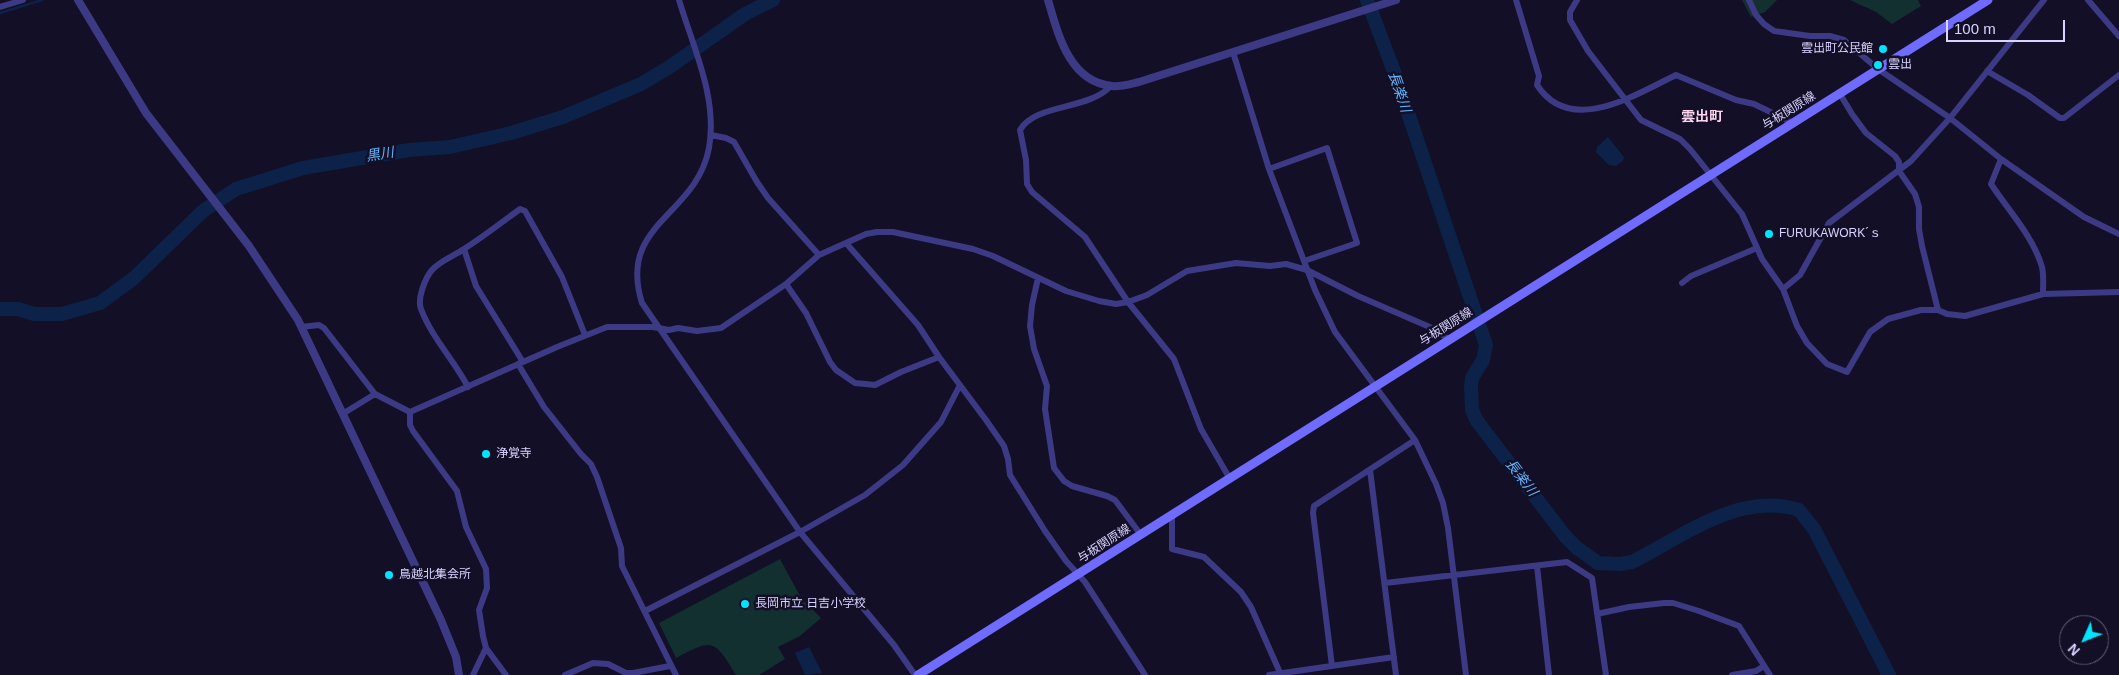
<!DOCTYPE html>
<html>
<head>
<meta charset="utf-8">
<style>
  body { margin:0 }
  #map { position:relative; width:2119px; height:675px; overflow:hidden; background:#130f26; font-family:Arial,sans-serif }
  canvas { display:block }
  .north { position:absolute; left:2059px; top:615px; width:50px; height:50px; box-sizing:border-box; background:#130f26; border:1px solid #625e7d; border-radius:50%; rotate:226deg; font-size:14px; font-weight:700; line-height:20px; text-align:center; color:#d9d4ff }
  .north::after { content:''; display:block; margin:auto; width:18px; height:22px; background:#00e5ff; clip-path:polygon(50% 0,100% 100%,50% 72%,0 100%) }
  .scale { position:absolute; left:1946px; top:20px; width:119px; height:22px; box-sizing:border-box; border:2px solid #d9d4ff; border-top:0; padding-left:6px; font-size:15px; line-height:18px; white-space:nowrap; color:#d9d4ff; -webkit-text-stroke:4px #130f26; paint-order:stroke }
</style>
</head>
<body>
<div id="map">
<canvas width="2119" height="675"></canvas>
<div class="north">N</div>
<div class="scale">100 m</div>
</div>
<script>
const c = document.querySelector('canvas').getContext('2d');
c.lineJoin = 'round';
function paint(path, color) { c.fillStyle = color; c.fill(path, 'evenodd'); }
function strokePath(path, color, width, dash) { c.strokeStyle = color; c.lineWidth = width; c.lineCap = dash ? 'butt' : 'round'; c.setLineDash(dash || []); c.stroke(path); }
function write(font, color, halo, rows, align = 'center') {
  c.font = font + ' Arial,"Noto Sans JP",sans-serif'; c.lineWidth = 5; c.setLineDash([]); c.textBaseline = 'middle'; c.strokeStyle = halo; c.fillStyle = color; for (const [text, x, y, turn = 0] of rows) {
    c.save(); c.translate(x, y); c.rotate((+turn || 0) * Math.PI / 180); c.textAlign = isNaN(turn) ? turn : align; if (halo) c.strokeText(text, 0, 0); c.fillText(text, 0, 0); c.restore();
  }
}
paint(new Path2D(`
  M1742,0H1777L1765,12L1751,17Z
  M1850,0H1918L1921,6L1892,24L1876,12Z
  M780,559L801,598L821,618L800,636L778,647L785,659L759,675H736C714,639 713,638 676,658L659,623Z`), '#12302f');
paint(new Path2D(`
  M1608,137L1624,157L1623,161L1616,166L1609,165L1596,152L1597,147Z
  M809,647L822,673L805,675L795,653Z`), '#0c2248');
strokePath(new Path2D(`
  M0,13L42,0`), '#0c2248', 2.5);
strokePath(new Path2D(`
  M1367,0L1395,74L1486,345L1483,360L1472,378L1471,387L1472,410L1477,421L1565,536L1577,548L1598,563L1620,564L1632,562C1682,537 1739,491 1799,510L1814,529L1889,675
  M0,309H18L34,314H62L100,303L134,278L203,211L236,189L303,168L409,150L450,147L511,133L563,117L641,84L668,68L745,14L773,0`), '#0c2248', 14);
strokePath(new Path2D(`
  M679,0C693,47 718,98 709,148C696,217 617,223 642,303L800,532L894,645L915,675
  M1516,0L1539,76L1537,85C1571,137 1636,94 1676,75L1736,100L1754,104L1793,123
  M1577,0L1570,12V20L1588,51L1641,120L1680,139L1690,149L1742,214L1762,259L1783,289L1797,326L1807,343L1827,364L1847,372L1870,332L1888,319L1921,310H1938L1947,314L1965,316L2043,294L2119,292
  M1749,0L1756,15L1764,24L1774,31L1810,36H1830L1844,40L1878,69L1950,118L2001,159L2084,217L2119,234
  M2088,0L2119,36
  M0,7L23,0
  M1233,52L1269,169L1315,290L1335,332L1415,440L1436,484L1443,503L1448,528L1466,675
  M1987,71L2028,95L2060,118H2064L2119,75
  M1111,86C1087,111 1036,103 1020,130L1026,160L1027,184L1032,192L1085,237L1128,302L1174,359L1201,429L1230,479
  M1840,94L1852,114L1866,133L1895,156L1899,162V171L1915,194L1919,207V229L1922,246L1938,310
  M711,135L726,138L734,142L757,182L768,198L819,255
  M2001,159L1991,184C2008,210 2033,236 2042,267C2044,276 2043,285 2043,294
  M1269,169L1327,148L1357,243L1304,261
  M846,243L918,325L939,357L986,420L1004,446L1008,459L1010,475L1045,531L1066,561L1085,582L1145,675
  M464,249L476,286L523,362
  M1038,278L1032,305L1030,326L1034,349L1047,386L1045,409L1054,468L1064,481L1072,486L1107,496L1115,500L1141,535
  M1682,283L1691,276L1757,248
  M786,284L806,313L830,362L836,370L855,383L875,385L901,372L939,357
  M1783,289L1800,275L1829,223L1911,161L1950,118L2044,0
  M301,327L319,325L324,328L375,394L410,412L557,347L607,327H653L669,330L678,328L697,331L721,328L786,284L819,255L866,234L877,232H893L973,249L993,256L1066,291L1099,301L1116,304L1128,302L1147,295L1187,271L1236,263L1270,266L1286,264L1307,270L1358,296L1432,328L1450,340
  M518,364L544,407L581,454L591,464L597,477L621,548L622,566L676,675
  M468,387C454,360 432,338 421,309C417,299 425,278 432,270C440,261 454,256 464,249C483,237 501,223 520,209L525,211L562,277L585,335
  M410,412V425L413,431L457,491L466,527L486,569L487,588L479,610L483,636L486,648L506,675
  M344,413L375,394
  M1370,470L1396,675
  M1172,517V549L1204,557L1241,592L1251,607L1281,675
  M1537,566L1549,675
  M1385,583L1567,562L1592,578L1606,675
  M645,611L800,532L865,495L903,465L941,422L960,385
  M1597,614L1629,607L1664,603H1673L1699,611L1739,626L1770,675
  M1332,666L1313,513L1314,506L1415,440
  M473,675L486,648
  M565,675L593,663L608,664L626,673H633L670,666
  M1269,675L1394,657
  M1732,675L1756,671L1764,666`), '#3d3a85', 6);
strokePath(new Path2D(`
  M78,0L146,113L249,246L298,320L441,620L456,657L459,675
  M1048,0C1058,34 1069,82 1112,86C1121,87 1130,84 1139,82L1396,0`), '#3d3a85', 8);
strokePath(new Path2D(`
  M918,675C1276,453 1630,224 1988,0`), '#6f6bff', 9);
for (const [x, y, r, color] of [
  [1883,49,5,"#00e5ff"],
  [1878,65,5,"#00e5ff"],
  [1769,234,5,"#00e5ff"],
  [486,454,5,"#00e5ff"],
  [389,575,5,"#00e5ff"],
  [745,604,5,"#00e5ff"]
]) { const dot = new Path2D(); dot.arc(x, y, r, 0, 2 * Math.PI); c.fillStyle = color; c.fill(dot); strokePath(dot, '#130f26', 2); }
write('12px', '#d9d4ff', '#130f26', [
  ["雲出町公民館",1873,49,"right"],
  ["雲出",1888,65],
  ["FURUKAWORK´ｓ",1779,234],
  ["浄覚寺",496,454],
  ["鳥越北集会所",399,575],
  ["長岡市立 日吉小学校",755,604]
], 'left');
write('12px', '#d9d4ff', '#130f26', [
  ["与板関原線",1789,111,-32],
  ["与板関原線",1446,327,-32],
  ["与板関原線",1104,544,-33]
]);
write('italic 14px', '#62b6ff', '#130f26', [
  ["長楽川",1399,92,71],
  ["黒川",380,155,-9],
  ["長楽川",1521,478,52]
]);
write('bold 14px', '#ffd6f0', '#130f26', [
  ["雲出町",1702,117]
]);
</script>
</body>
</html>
